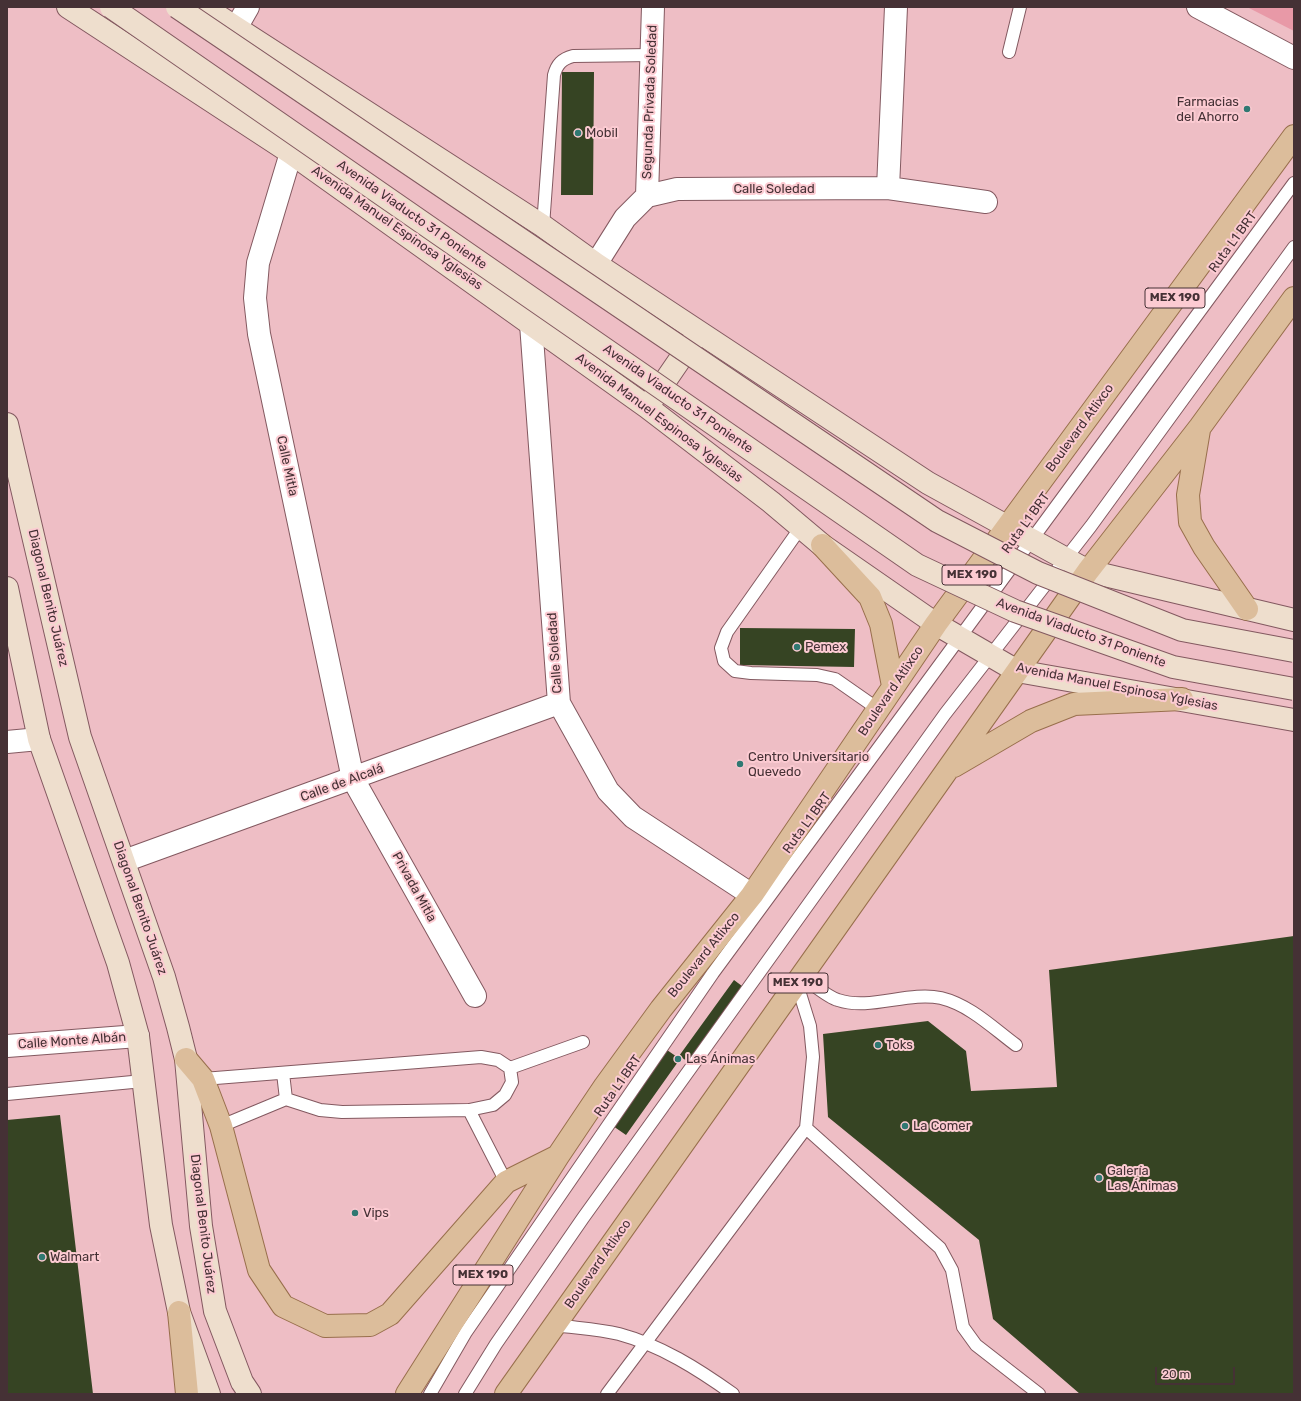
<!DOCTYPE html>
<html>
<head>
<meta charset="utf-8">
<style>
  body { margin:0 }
  #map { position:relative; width:1301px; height:1401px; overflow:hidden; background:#eebec5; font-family:Rubik,sans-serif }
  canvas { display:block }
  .frame { position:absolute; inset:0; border:8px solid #453135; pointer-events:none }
  .scale { position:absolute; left:1155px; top:1367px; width:80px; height:18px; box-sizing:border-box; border:2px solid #453135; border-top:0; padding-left:5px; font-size:12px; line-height:14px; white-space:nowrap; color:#453135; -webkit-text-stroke:3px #fccbd2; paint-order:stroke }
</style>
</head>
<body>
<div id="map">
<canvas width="1301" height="1401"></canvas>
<div class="frame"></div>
<div class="scale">20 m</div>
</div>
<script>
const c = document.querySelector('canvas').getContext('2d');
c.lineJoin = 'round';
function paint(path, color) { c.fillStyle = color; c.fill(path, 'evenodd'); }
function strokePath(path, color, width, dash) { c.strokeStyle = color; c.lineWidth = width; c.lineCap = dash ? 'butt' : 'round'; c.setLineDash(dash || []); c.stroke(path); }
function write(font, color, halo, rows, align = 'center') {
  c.font = font + ' Rubik,sans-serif'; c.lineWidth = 4; c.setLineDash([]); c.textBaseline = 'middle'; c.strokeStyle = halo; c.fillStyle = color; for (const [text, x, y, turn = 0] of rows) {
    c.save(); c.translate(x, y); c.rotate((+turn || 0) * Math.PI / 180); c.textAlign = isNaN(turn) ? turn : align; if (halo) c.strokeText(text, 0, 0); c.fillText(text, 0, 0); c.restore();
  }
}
paint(new Path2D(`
  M1247,7H1294V31Z`), '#e899a7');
paint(new Path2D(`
  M562,72H594L593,195H561Z
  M740,628L855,629L854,667L740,665Z
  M1294,936V1394H1080L993,1319L979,1240L828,1117L823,1034L928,1021L966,1051L971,1091L1057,1087L1049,970Z
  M734,980L746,989L692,1064L679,1056Z
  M667,1050L680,1059L626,1135L613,1126Z
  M60,1115L93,1394H7V1120Z`), '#364423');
const lane = new Path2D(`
  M1009,52L1020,7
  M543,226L554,75C557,64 562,59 573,56L652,55
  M801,527L727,632L721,648L724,661L735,671L751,673L817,675L835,679L878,709
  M802,977C812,983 827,997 838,1000C870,1011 908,991 941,998C970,1005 993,1028 1016,1045
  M797,984L810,1026L813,1057L806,1128L940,1248L952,1270L963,1327L976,1345L1039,1394
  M510,1068L583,1042
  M283,1073L286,1099
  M203,1079L481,1057L498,1060L510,1068
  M7,1094L143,1081
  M469,1110L506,1182
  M221,1126L286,1099L320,1110L342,1112L469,1110L493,1105L505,1095L512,1082L510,1068
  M555,1325C576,1328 598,1329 619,1334C660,1345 698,1369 733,1394
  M430,1394L466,1332L713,973L1294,183
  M465,1394L496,1344L583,1218L945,714L1091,526L1294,247
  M607,1394L806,1128`);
const street = new Path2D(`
  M1198,7L1294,58
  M236,28L248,7
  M291,153L258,263L255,298L259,334L353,779L475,996
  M888,188L896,7
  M647,196L653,7
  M596,264L625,218L647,196L677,189L888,188L986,202
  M531,324L559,703L608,791L633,817L752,895
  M7,742L39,739
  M124,861L559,703
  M7,1046L138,1036`);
const secondary = new Path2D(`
  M68,7L291,153L647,407L771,502L822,545L936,624L1017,671L1294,720
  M204,7L543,226L596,264L928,483L1088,571L1294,620
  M650,403L696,336
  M7,424L80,737L164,977L178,1027L186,1059L201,1226L215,1311L242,1382L250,1394
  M7,588L39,739L118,963L138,1036L161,1225L179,1312L209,1394`);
const primary = new Path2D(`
  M1199,430L1188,495L1190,522L1204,547L1247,609
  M822,545L870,597L881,624L893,686
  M954,766L1031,721L1074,704L1182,699
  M186,1059L203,1079L221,1126L259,1270L283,1306L325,1326L370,1325L390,1314L506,1182L558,1156
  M179,1312L187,1394
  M407,1394L558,1156L605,1086L661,1009L752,895L936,624L1294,136
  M506,1394L1088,571L1200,427L1294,298`);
strokePath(lane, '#835960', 14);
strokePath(street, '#835960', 24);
strokePath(secondary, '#835960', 24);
strokePath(primary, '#986f4c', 24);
strokePath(lane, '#fff', 12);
strokePath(street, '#fff', 22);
strokePath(secondary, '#eedecd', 22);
strokePath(primary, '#dcbd9b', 22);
const secondaryBridge = new Path2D(`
  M111,7L917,565L1015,611L1173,667L1294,689
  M177,7L937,521L1038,573L1182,630L1294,651`);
strokePath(secondaryBridge, '#835960', 24, []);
strokePath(secondaryBridge, '#eedecd', 22);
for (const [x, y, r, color] of [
  [1247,109,4,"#307872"],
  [578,133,4,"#307872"],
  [797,647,4,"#307872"],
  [740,764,4,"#307872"],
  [878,1045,4,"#307872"],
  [678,1059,4,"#307872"],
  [905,1126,4,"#307872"],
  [1099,1178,4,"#307872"],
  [355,1213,4,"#307872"],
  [42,1257,4,"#307872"]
]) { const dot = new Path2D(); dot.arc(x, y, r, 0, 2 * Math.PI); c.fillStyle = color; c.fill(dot); strokePath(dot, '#fccbd2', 1.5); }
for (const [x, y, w] of [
  [1175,298,60],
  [972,575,60],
  [798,983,60],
  [483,1275,60]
]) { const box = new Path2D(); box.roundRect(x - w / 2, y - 10, w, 20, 3); c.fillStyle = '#fccbd2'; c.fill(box); strokePath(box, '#453135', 1); }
write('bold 12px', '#453135', null, [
  ["MEX 190",1175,298],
  ["MEX 190",972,575],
  ["MEX 190",798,983],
  ["MEX 190",483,1275]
]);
write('13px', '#453135', '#fccbd2', [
  ["Segunda Privada Soledad",650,102,-88],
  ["Calle Soledad",774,189],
  ["Avenida Viaducto 31 Poniente",412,215,35],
  ["Avenida Manuel Espinosa Yglesias",397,228,35],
  ["Ruta L1 BRT",1233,242,-54],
  ["Avenida Viaducto 31 Poniente",678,399,35],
  ["Avenida Manuel Espinosa Yglesias",659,418,37],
  ["Boulevard Atlixco",1080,428,-54],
  ["Calle Mitla",287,466,78],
  ["Ruta L1 BRT",1026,523,-54],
  ["Diagonal Benito Juárez",48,598,77],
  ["Avenida Viaducto 31 Poniente",1081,633,20],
  ["Calle Soledad",555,653,-94],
  ["Avenida Manuel Espinosa Yglesias",1117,687,11],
  ["Boulevard Atlixco",891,691,-56],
  ["Calle de Alcalá",342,783,-20],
  ["Ruta L1 BRT",807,823,-54],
  ["Privada Mitla",414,887,61],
  ["Diagonal Benito Juárez",140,908,71],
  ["Boulevard Atlixco",704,955,-51],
  ["Calle Monte Albán",72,1041,-4],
  ["Ruta L1 BRT",618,1086,-55],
  ["Diagonal Benito Juárez",203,1224,83],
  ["Boulevard Atlixco",598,1264,-55]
]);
write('13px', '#453135', '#fccbd2', [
  ["Farmacias",1239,102,"right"],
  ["del Ahorro",1239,117,"right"],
  ["Mobil",586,133],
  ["Pemex",805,647],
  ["Centro Universitario",748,757],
  ["Quevedo",748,772],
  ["Toks",886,1045],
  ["Las Ánimas",686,1059],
  ["La Comer",913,1126],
  ["Galería",1107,1171],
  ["Las Ánimas",1107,1186],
  ["Vips",363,1213],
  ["Walmart",50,1257]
], 'left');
</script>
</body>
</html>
